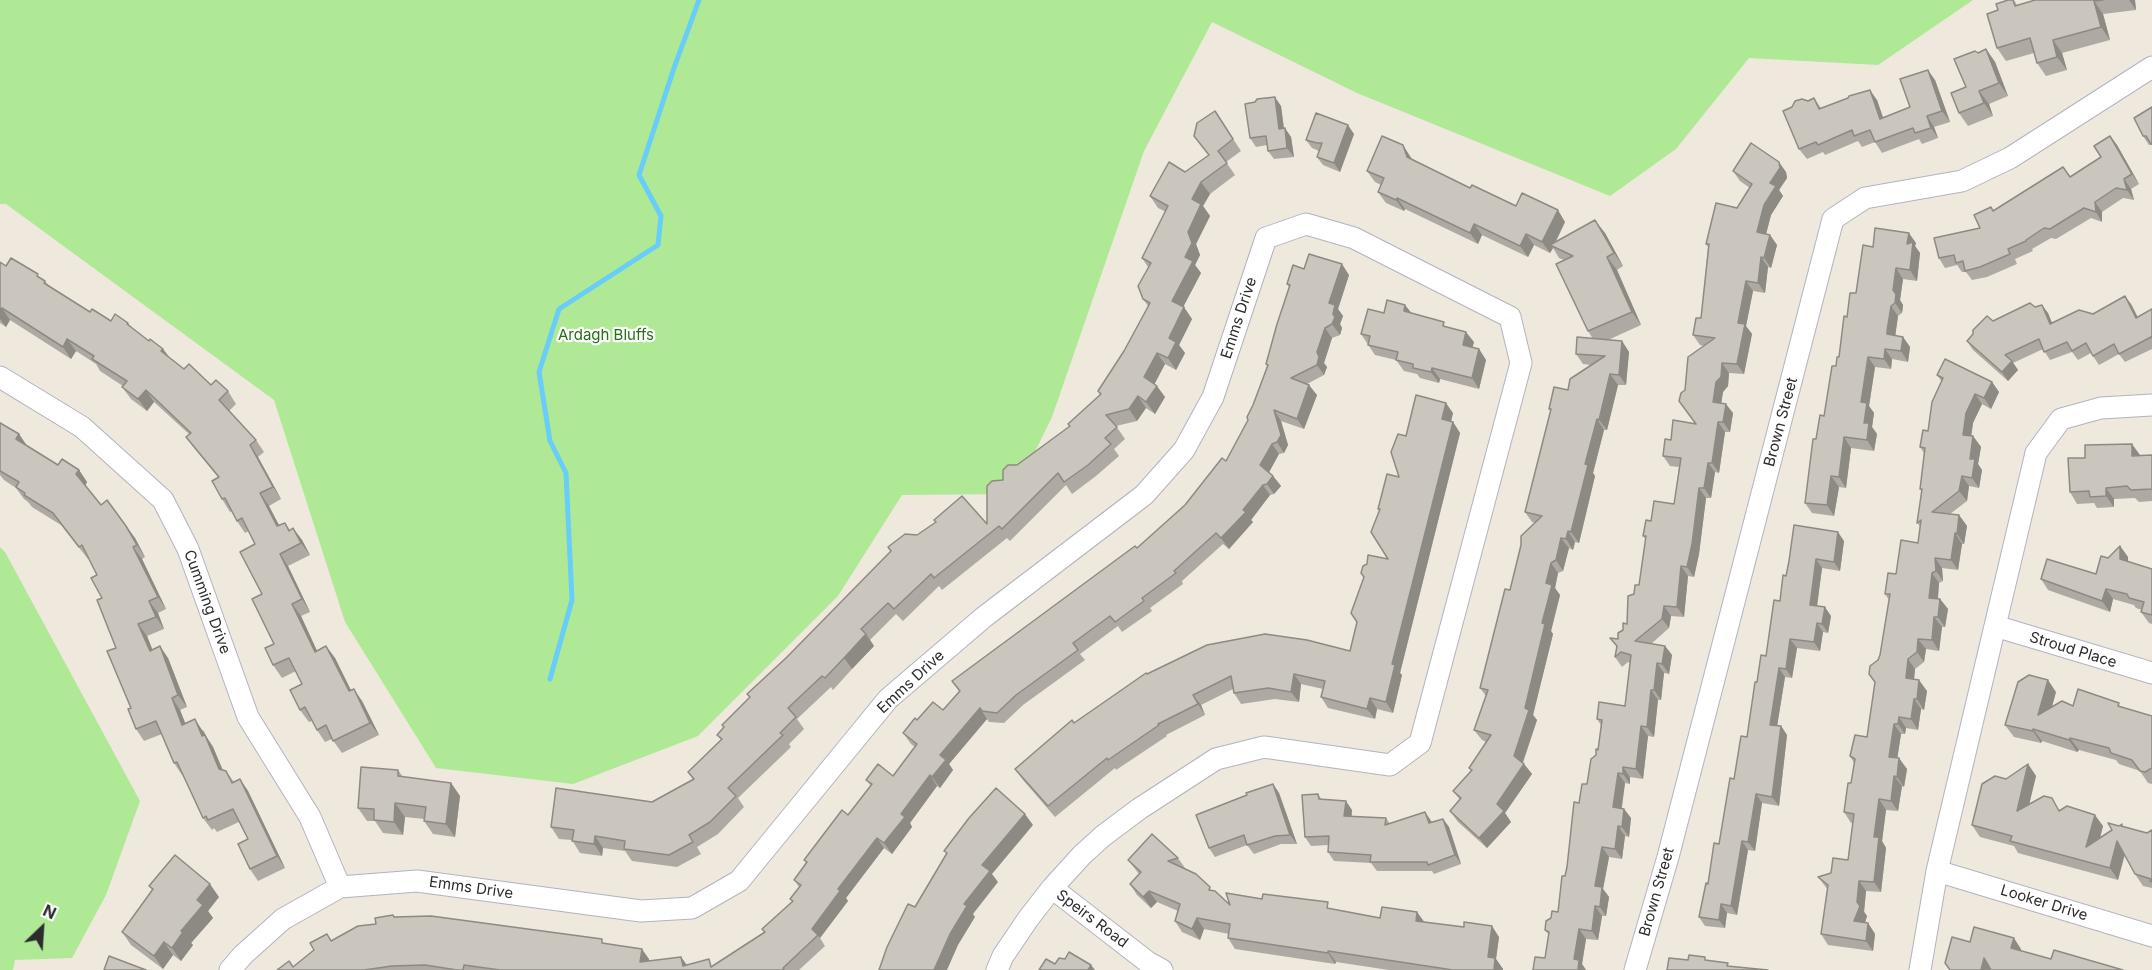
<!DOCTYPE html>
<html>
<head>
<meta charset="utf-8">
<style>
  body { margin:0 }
  #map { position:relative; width:2152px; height:970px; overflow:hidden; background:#efe8dd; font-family:Inter,sans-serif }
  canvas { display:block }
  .north { position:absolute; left:12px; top:898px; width:60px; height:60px; -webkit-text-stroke:4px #fff; paint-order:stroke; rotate:25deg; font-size:16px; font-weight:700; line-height:24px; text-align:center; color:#2c2c2c }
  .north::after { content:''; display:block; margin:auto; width:21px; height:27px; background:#2c2c2c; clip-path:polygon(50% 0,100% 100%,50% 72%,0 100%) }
</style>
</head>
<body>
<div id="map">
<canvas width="2152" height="970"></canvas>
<div class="north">N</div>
</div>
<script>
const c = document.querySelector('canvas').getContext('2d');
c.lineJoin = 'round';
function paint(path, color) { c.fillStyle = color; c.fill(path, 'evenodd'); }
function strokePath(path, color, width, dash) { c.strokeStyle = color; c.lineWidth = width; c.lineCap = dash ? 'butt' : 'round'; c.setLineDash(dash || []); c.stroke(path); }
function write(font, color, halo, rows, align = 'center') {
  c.font = font + ' Inter,sans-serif'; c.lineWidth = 4.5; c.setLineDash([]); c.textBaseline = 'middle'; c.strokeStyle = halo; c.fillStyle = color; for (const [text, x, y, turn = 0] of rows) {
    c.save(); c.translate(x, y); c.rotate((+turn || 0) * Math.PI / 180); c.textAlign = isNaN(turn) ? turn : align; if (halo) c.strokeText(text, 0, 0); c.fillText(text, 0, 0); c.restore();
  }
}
paint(new Path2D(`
  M0,0H1973L1878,65L1749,58L1676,149L1610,196L1357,93L1212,22L1144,151L1052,417L1014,494L902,495L838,596L698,736L573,784L436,768L345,622L274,400L6,204H0Z
  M0,547L5,552L140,801L106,895L72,958L15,960L13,970H0Z`), '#afe995');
strokePath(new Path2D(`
  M550,679L572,600L566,473L550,441L539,372L559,309L658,245L661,216L639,175L674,68L699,0`), '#68cdf9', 5);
const minor = new Path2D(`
  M0,377L82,427L163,500L188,549L248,717L310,817L340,887
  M1995,626L2152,673
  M1937,871L2152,936
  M1052,888L1149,963L1162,970
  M230,970L243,955L283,919L340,887L417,881L641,911L692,908L739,881L888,699L984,617L1144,495L1184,450L1213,397L1266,238L1306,224L1354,238L1510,317L1521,363L1420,743L1390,765L1264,747L1216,759L1139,809L1103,836L1082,855L1052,888L1028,919L1003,956L997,970
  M1635,970L1668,857L1833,219L1865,198L1962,181L2010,158L2152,67
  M1920,970L1937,871L2036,453L2061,419L2101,408L2152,405`);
strokePath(minor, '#b1b3c1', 23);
strokePath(minor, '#fff', 21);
paint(new Path2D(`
  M2008,0H2014L2017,5L2035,0H2135L2136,10L2103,14L2110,40L2062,53L2067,70L2046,76L2037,63L2034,53L2006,61L1997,48L1998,10Z
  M1986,49L1995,62L2008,96L1989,104L1993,116L1968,126L1959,113L1966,87L1978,53Z
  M1935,80L1950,122L1934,127L1938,138L1922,144L1919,139L1882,153L1875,142L1862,147L1858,141L1825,155L1823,152L1807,159L1799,149L1792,107L1814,98L1821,108L1877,100L1883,118L1910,107Z
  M1281,106L1284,128L1291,137L1294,157L1274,159L1268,151L1267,145L1256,147L1250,138Z
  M2152,107V145H2149L2143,136Z
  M1215,111L1241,151L1226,162L1235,175L1210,194L1203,206L1210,216L1196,244L1200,255L1195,265L1201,273L1183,307L1192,319L1179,345L1185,353L1176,370L1165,364L1154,384L1165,397L1155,414L1146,408L1137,421L1116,426L1125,439L1114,449L1119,456L1096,476L1072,494L1066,485L1010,541L1007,538L942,590L939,586L903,621L896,614L870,640L874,646L852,669L833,690L831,687L797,719L804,729L789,744L791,747L738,798L744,807L718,834L697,847L701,854L677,867L632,861L625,851L603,848L602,856L580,853L572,840L559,839L551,827L652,802L693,779L688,772L721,740L717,735L750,697L747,694L917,535L987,524L1003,480L1017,465L1070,426L1100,395L1098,391L1124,351L1148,306L1143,299L1148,267L1142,258L1166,212L1158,208L1150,196L1208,156Z
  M1354,134L1340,172L1323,165L1317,157L1319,151L1312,148L1306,140Z
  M2110,136L2117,145L2139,184L2131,189L2134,200L2123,198L2102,212V222L2091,218L2056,239L2051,238L2032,249L2033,251L2015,259L2017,264L1987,277L1972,280L1966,272H1962L1957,265L1945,268L1939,258L1980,228L1991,207L1993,210L2071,177L2101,157Z
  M1410,156L1412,159L1470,188L1516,206L1565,222L1556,242L1605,233L1623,266L1617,270L1641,325L1608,340L1622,341L1629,352L1626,385H1618L1607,430H1604L1593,473L1595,476L1579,543L1575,542L1573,550L1569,548L1563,571L1558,573L1555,588L1560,595L1551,631L1553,634L1533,715L1537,720L1523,763L1532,774L1505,813L1511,822L1487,848L1458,822L1450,811L1460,800L1453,791L1471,771L1469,768L1486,742L1482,740L1474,730L1486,696L1480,688L1510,590L1535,523L1532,522L1525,512L1551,410L1549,409L1591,365L1583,364L1576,354L1593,339L1588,331L1564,260L1559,258L1553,248L1550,253L1534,245L1528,257L1482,235L1478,244L1405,209L1404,211L1386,203L1378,192L1381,185L1375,182L1367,171Z
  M1733,171L1786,172L1787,178L1779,190L1783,196L1771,215L1766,234L1770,235L1777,245L1771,268L1768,267L1765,293L1753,291L1746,326L1752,334L1744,374L1729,373L1728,386L1723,392L1721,403L1733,413L1730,432H1725L1719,473L1715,472L1711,498H1706L1699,554L1694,577L1688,576L1684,617L1671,616L1669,628L1651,644L1665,646L1672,655L1669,674L1664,673L1661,700H1658L1654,737L1648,736L1643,779L1630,777V784L1625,783L1622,808L1624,809L1631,818L1629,837L1625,836L1622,859L1609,857L1603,889L1609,897L1606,916H1602L1598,940L1586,939L1582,964L1586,970H1533L1545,958L1549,935L1545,930L1551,918L1558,912L1579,803L1587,784L1596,755L1598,750L1601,725L1597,719L1625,706L1630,663L1628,662L1622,667L1615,657L1617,647L1610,638L1618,639L1627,624L1634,594L1639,585L1646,540L1643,536L1651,521L1674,504L1679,467L1670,466L1663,456L1671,440L1696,424L1685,390L1704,346L1700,345L1693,335L1701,318L1708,247L1706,244L1737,208L1750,188L1740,181Z
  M1916,243L1915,246L1920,253L1917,281L1903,279L1900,300L1903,305L1902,313L1898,316L1895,336L1903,337L1910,347L1908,362L1892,359L1891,369L1875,367L1869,406L1874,413L1872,427L1877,434L1874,451L1851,448L1846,488L1839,487L1834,516L1812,513L1805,503L1816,439L1824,416L1839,357L1847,317L1873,247Z
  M0,262L6,266L42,279L45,281L50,287L90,312L111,321L128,323L132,328L149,341L163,349L170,358L184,369L211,385L228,391L236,404L229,411L256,440L264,452L258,457L281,499L269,506L279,525L285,523L290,530L293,528L302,540L310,555L288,566L310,612L301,616L317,651L326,646L335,658L351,690L362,701L379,735L342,753L332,739L325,742L317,730L312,721L309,722L300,710L302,684L296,671L282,678L273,665L274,644L262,594L255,544L249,531L245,533L237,521L232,511L230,512L222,499L218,477L195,449L186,437L189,434L154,402L147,411L131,399L122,387L123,386L100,371L96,364L76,351L71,359L10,320L6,327L0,323Z
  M1304,269L1349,275L1338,309L1343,316L1340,324L1342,328L1340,335L1332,338L1324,363L1327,367L1324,375L1307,384L1317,395L1304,429L1281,421L1288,445L1284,453L1279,454L1269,472L1273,476L1281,486L1274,494L1270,495L1251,520L1253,522L1229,549L1223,544L1182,581L1183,584L1150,608L1152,611L1122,632L1118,626L1080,654L1085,660L1023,705L1004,723L989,722L987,719L949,764L953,770L940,788L937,786L910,823L912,827L892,854L884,848L846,898L848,901L820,938L825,946L799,970H277L293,967L314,950L327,934L332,941L376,924L393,915L395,917L605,944L649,959V961L681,957L687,965L714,966L765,933L762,929L792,902L790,899L799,887L794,880L806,863L804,860L848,815L871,786L866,780L893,776L915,747L911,744L903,733L917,720L943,710L959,691L952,681L1137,548L1185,505L1226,461L1248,420L1267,366L1266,364L1289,287L1287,284Z
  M2131,304L2138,317L2152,309V349L2125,362L2119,354L2099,365L2091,353L2078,360L2072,352L2050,360L2043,349L2013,363L2018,370L2008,381L1973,350L1967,341L1993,321L2035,307L2048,313L2052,323Z
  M1405,305L1411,313L1447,327L1474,342L1472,348L1479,349L1486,360L1479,389L1440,379L1439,383L1420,378L1417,374L1404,371L1396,360L1375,355L1361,334L1384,313Z
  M1937,375L1992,382L1999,392L1991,409L1982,404L1973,423L1971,436H1973L1981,447L1978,464L1982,470L1979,488L1969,486L1967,501L1950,514L1959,515L1967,526L1964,544H1962L1958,570L1942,568L1943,581L1939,583L1938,599H1940L1948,609L1945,627H1942L1939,651L1926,649L1924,662L1915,669L1914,680L1927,691L1924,710L1921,709L1918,730L1906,728L1905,734H1901L1897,758L1907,769L1904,787L1902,786L1898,811L1886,810L1882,841L1886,848L1881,892L1866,891L1864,912L1867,916L1865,923H1868L1875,934L1873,951L1828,945L1821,934L1828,890L1818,877L1831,873L1848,860L1853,823H1851L1844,812L1851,783L1854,763L1850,756L1867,737L1878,660L1880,655L1889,600L1885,594L1896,574L1918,543L1920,526L1917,523L1922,492L1920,489L1924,453L1920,447L1928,431L1942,382Z
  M1453,413L1451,421L1453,422L1460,433L1400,673L1402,675L1393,713L1377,709L1375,719L1328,708L1321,697L1323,689L1301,684L1299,702L1275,699L1241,704L1234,693L1233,689L1201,705L1205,715L1166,735L1167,736L1116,770L1115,768L1055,817L1023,780L1015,769L1074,723L1147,674L1350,651L1388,559L1379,510L1378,509L1399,477L1406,436Z
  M0,422L19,434L27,446L58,465L79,470L87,482L85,486L101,505L126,526L135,538L145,557L142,559L166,609L158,613L164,629L147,636L152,650L168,658L187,707L180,710L185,724L204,731L206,736L213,747L223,770L226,771L234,782L240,779L248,791L285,868L258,881L250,869L248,839L239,822L217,832L214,828L212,830L203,818L183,775H182L174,763L162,734L144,741L136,729L116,648L102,598L97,575L89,559H88L61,525L32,507L28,502L24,499L16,488L4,480L0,475Z
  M2152,455V501L2139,502L2135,498L2114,499V507L2097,508L2094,503L2077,504L2070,492L2085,458Z
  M1844,541L1840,571L1822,568L1817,606L1831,616L1828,633L1823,632L1820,651L1797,648L1792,678L1785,677L1777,726H1781L1787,735L1779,806L1762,803L1755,851L1748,850L1737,915L1727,913L1725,928L1705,926L1699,917L1719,844L1734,779L1747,737L1757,682L1766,656L1786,576Z
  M2120,546L2128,557V562L2152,569V624L2149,623L2141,612L2142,610L2136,608L2134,605L2113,599L2110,612L2048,590L2041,579L2096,574Z
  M2056,692L2052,707L2123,708L2152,716V784L2148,783L2140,771L2119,764L2116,760L2079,750L2077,752L2042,741L2041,743L2014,737L2005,725Z
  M2028,764L2036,776L2029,804L2060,810L2103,826L2100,839L2122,824L2124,827L2147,833L2152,830V888L2143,886L2135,874L2125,855L2118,880L2018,853L2014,846L1980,837L1972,825L2006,779Z
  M398,770L403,777L451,783L460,796L455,837L433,834L424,821V819L405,817L403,835L383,833L375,821H367L358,808Z
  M1273,784L1279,793L1297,844H1281L1254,854L1247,845L1215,857L1209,848L1247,795Z
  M1318,794L1322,800L1352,810L1351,817L1386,818L1390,824L1425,812L1432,822L1443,819L1449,827L1461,864L1434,874L1432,871H1377L1371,863L1334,861L1328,852V845L1311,846L1305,837Z
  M1178,858L1185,868V869L1230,905L1262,899L1333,909L1380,918L1417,912L1424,922L1499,937L1496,959L1503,969V970H1389L1336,962L1335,964L1235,949L1228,938L1229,934L1204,929L1200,940L1182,932L1175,921L1178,911L1157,902L1151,908L1137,895L1130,884L1139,874L1128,860Z
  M149,886L219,897L208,911L213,918L191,943L193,945L181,961L173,955L163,969L131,945L122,932L152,890Z`), '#aea9a3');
paint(new Path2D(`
  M2129,0H2135L2136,10Z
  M2094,1L2103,14L2110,40L2101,27Z
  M2053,40L2062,53L2067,70L2057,57Z
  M1986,49L1995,62L2008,96L1999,83Z
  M1928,70L1935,80L1950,122L1942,111Z
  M1870,90L1877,100L1887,129L1880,119Z
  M1979,91L1989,104L1993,116L1984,103Z
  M1275,97L1281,106L1285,138L1279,129Z
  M1927,116L1934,127L1938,138L1931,128Z
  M1348,125L1354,134L1340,172L1334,163Z
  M1285,128L1291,137L1294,157L1287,148Z
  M2110,136L2117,145L2139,184L2132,174Z
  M1403,145L1410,156L1415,168L1407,157Z
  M1779,162L1786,172L1787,178L1779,190L1783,196L1771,215L1764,242L1757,232L1770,183Z
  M2124,179L2131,189L2134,200L2127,190Z
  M1201,182L1210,194L1203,206L1210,216L1196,244L1200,255L1195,265L1201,273L1180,313L1172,301L1185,257L1192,199Z
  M1397,198L1405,209L1404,211L1396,200Z
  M2095,202L2102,212V222L2096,212Z
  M1558,210L1565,222L1553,246L1550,245L1553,248L1550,253L1542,242Z
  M1595,220L1605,233L1623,266L1614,253Z
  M1474,224L1482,235L1478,244L1470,233Z
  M1909,233L1916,243L1915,246L1920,253L1917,281L1910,270L1907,244Z
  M1526,234L1534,245L1528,257L1520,246Z
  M1770,235L1777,245L1771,268L1764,258Z
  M1607,257L1617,270L1641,325L1632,312Z
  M1761,257L1768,267L1765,293L1758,283Z
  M1342,264L1349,275L1338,309L1343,316L1340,324L1342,328L1340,335L1332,324L1333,314L1329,303Z
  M1896,268L1903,279L1900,300L1903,305L1902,313L1895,303L1893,290Z
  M1746,281L1753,291L1746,326L1752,334L1744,374L1737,364L1738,323Z
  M2125,296L2131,304L2142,327L2136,318Z
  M1405,305L1413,315L1404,311Z
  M2042,305L2048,313L2056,333L2050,324Z
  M1891,306L1898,316L1894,345L1887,334Z
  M1184,307L1192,319L1179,345L1185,353L1176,370L1168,358L1169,338Z
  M2,308L10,320L6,327L0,319V310Z
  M1325,328L1332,338L1324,363L1327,367L1324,375L1317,365V352Z
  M1466,332L1474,342L1470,356L1463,345Z
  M1903,337L1910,347L1908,362L1901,351Z
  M67,339L76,351L71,359L63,347Z
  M1622,341L1629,352L1626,385L1619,375Z
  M163,349L172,361L161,351Z
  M1479,349L1486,360L1479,389L1472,378Z
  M1885,349L1892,359L1891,369L1884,359Z
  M1157,353L1165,364L1152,389L1144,377Z
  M1868,357L1875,367L1869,406L1874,413L1872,427L1877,434L1874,451L1867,440L1861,402Z
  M2012,361L2018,370L2008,381L2002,372Z
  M1722,363L1729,373L1728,386L1723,392L1720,412L1713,402L1716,382Z
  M1432,368L1440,379L1439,383L1431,372Z
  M1610,374L1618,385L1607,430L1599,420Z
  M1992,382L1999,392L1991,409L1984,398Z
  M1309,385L1317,395L1304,429L1297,419Z
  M1157,386L1165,397L1155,414L1146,402Z
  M146,390L154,402L147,411L138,399Z
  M1975,394L1982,404L1973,423L1970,445L1963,435L1966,413Z
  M1138,396L1146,408L1137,421L1129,409Z
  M1446,403L1453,413L1449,430L1442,419Z
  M1726,404L1733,413L1730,432L1723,422Z
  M1274,410L1281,421L1288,445L1284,453L1277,442Z
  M1597,419L1604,430L1593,473L1595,476L1579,543L1571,532L1585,464Z
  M1453,422L1460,433L1400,673L1402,675L1393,713L1386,702L1392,664Z
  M1718,422L1725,432L1719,473L1712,463Z
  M19,434L27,446L16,439Z
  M1973,436L1981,447L1978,464L1982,470L1979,488L1972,478L1970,459Z
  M1844,437L1851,448L1846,488L1839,477Z
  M1272,444L1279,454L1267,476L1260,465Z
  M2132,444L2140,455L2132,456Z
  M250,445L258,457L281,499L273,487Z
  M1708,463L1715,472L1711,498L1704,488Z
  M79,470L87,482L85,486L76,474Z
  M1273,476L1281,486L1274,494L1267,484Z
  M1831,476L1839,487L1834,516L1827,505Z
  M1962,476L1969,486L1967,501L1959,491Z
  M1263,485L1270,495L1251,520L1253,522L1229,549L1221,538Z
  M1699,488L1706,498L1699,554L1694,577L1687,567Z
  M2106,488L2114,499V507L2106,496Z
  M260,493L269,506L286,539L277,526Z
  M1959,515L1967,526L1964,544L1957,534Z
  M126,526L135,538L145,557L137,545Z
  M293,528L302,540L310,555L301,543Z
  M1568,531L1575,542L1573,550L1566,539Z
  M1838,532L1844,541L1840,571L1834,562Z
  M1955,533L1962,544L1958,570L1951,560Z
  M1561,538L1569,548L1563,571L1556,560Z
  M2120,546L2128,557V570L2120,559Z
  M133,547L142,559L166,609L158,597Z
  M280,554L288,566L310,612L302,599Z
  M1935,558L1942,568L1943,581L1936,571Z
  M1816,559L1822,568L1816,614L1810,605Z
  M1551,563L1558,573L1555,588L1560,595L1551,631L1553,634L1533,715L1537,720L1521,767L1514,756L1525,708L1542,623L1546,583Z
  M1681,566L1688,576L1684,617L1677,607Z
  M1932,573L1939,583L1937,608L1929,598Z
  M2106,589L2113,599L2110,612L2102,601Z
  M1940,599L1948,609L1945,627L1938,617Z
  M149,601L158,613L164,629L156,617Z
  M292,604L301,616L323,664L315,652Z
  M1664,606L1671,616L1669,628L1662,619Z
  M1825,607L1831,616L1828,633L1822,624Z
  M1934,617L1942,627L1939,651L1932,640Z
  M1817,623L1823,632L1820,651L1814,642Z
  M138,624L147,636L158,663L150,651Z
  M866,634L874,646L852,669L844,658Z
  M1790,639L1797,648L1792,678L1786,669Z
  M1918,639L1926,649L1924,662L1917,652Z
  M160,646L168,658L187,707L178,695Z
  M326,646L335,658L357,703L349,691Z
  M1665,646L1672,655L1669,674L1662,664Z
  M1908,659L1915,669L1913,689L1906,678Z
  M1657,663L1664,673L1661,700L1654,690Z
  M1779,668L1785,677L1776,733L1770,725Z
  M1294,674L1301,684L1299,702L1291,692Z
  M1919,680L1927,691L1924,710L1917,699Z
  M2048,680L2056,692L2046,727L2038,715Z
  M354,689L362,701L379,735L370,723Z
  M1651,690L1658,700L1654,737L1647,727Z
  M1193,695L1201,705L1205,715L1198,704Z
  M172,698L180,710L191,737L182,725Z
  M1370,698L1377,709L1375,719L1367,709Z
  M1914,699L1921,709L1918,730L1911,719Z
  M980,708L987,719L949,764L953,770L940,788L932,777L940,755Z
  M1899,717L1906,728L1905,734L1898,724Z
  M195,719L213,747L227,781L219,769L202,736Z
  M1894,724L1901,734L1896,767L1889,757Z
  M1641,726L1648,736L1643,779L1636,769Z
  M1781,726L1787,735L1779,806L1772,797Z
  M2033,729L2042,741L2041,743L2033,731Z
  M2070,738L2079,750L2077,752L2069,740Z
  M1899,758L1907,769L1904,787L1897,777Z
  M1524,764L1532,774L1505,813L1511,822L1487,848L1479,838L1497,804Z
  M2028,764L2036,776L2025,822L2017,811Z
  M1623,767L1630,777V784L1623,774Z
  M1618,773L1625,783L1620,817L1613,807Z
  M930,775L937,786L910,823L912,827L892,854L884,843L901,814Z
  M1894,776L1902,786L1898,811L1891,801Z
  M240,779L248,791L285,868L277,856Z
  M451,783L460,796L455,837L446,824Z
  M1273,784L1279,793L1297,844L1290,835Z
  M1756,794L1762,803L1755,851L1748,842Z
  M1879,799L1886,810L1882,841L1886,848L1881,892L1874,882V837Z
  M1346,801L1352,810L1351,825L1344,816Z
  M395,803L405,817L403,835L394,822Z
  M1624,809L1631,818L1629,837L1622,827Z
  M1425,812L1431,821L1435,832L1429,823Z
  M1025,814L1033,825L992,874L998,882L973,914L975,917L958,945L947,970H934L982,865Z
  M2095,815L2103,826L2094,859L2086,847Z
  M1443,819L1449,827L1461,864L1455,855Z
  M1618,826L1625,836L1622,859L1615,849Z
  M595,836L603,848L602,856L594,844Z
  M877,838L884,848L846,898L848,901L820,938L812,929L838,889Z
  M1742,841L1748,850L1737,915L1731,906Z
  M2117,841L2125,852L2118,880L2110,868Z
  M1602,847L1609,857L1603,889L1609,897L1606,916L1600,907L1595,886Z
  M1859,881L1866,891L1864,912L1857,902Z
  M210,884L219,897L208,911L213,918L191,943L193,945L181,961L172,948L197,900Z
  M1149,891L1157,902L1151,908L1143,897Z
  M1721,904L1727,913L1725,928L1719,920Z
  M1595,906L1602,916L1598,940L1592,931Z
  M1860,906L1867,916L1862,932L1854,921Z
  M1417,912L1425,923L1416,921Z
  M1197,918L1204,929L1200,940L1192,929Z
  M1868,923L1875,934L1873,951L1866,941Z
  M1492,926L1499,937L1496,959L1503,969V970H1494L1488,957Z
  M1579,929L1586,939L1582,964L1586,970H1578L1574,959Z
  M2014,938L2021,949L2019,959L2011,948Z
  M164,942L173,955L163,969L154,956Z
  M642,949L649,959L648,970L640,962Z
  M1328,951L1336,962L1335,964L1328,953Z
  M681,957L688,967L683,966Z
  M1984,958L1991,970H1981Z
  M1091,965L1095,970H1088Z`), '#8d8a84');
const building = new Path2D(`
  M2008,0H2013L2015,6L2035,0H2103L2094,1L2101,27L2053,40L2057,57L2037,63L2030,38L1997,48L1987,14L1998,10L1996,4Z
  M1986,49L1999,83L1979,91L1984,103L1959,113L1951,93L1966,87L1954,59L1975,51L1978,53Z
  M1928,70L1942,111L1927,116L1931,128L1915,133L1913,128L1875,142L1870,130L1854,136L1852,130L1818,145L1816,142L1799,149L1783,111L1792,107L1795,101L1802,99L1808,101L1814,98L1819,109L1848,98L1849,96L1870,90L1880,119L1910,107L1900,79Z
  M1275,97L1279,129L1285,128L1287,148L1268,151L1266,136L1250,138L1245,104L1255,102L1257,99Z
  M2152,107V144H2151L2146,136H2143L2134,118Z
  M1215,111L1233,139L1218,151L1227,163L1201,182L1192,199L1201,204L1188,232L1192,243L1185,257L1193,261L1172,301L1184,307L1169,338L1176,342L1168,358L1157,353L1144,377L1157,386L1146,402L1138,396L1129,409L1106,415L1117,427L1105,438L1111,444L1088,465L1064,482L1058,473L1002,529L999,526L934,578L931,574L894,609L888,603L861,629L866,634L844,658L825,678L822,676L788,708L796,717L780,733L783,735L728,788L736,796L710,822L689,835L693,842L669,855L624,849L625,841L595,836L594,844L572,841L574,830L551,827L556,788L652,802L694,779L688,772L722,739L717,735L724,727L722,725L750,697L747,694L786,658L891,551L888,547L905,534L917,535L936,522L934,520L962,496L987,524V486L992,481L1003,480V470L1008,465H1017L1070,426L1068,424L1101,394L1098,391L1124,351L1150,303L1143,299L1138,286L1151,263L1142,258L1168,206L1150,196L1169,162L1185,172L1209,155L1194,136L1197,123Z
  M1316,113L1348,125L1334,163L1317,157L1322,143H1317L1306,140Z
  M1382,136L1403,145L1407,157L1470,188L1472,185L1516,206L1522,193L1558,210L1542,242L1526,234L1520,246L1474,224L1470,233L1397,198L1396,200L1378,192L1384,178L1367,171Z
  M2110,136L2132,174L2124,179L2127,190L2116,188L2095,202L2096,212L2084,208L2050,229L2044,228L2026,240V241L2008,249L2010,254L1980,267L1965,271L1963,261L1956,263L1954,255L1939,258L1934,238L1980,228L1974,215L1991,207L1993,211L2063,167L2070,177L2101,157L2094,146Z
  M1751,143L1779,162L1780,168L1770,183L1776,186L1764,205L1757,232L1770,235L1764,258L1761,257L1758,283L1746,281L1738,323L1745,324L1737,364L1722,363L1721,377L1716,382L1713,402L1726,404L1723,422H1718L1712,463H1708L1704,488H1699L1692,544L1687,567L1681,566L1677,607L1664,606L1662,619L1635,641L1665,646L1662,664L1657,663L1654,690H1651L1647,727L1641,726L1636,769L1623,767V774L1618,773L1613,807L1624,809L1622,827L1618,826L1615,849L1602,847L1595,886L1602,887L1600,907L1595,906L1592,931L1579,929L1574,959L1579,960L1578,970H1533L1535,957L1545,958L1549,932L1545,930L1546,921L1551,918L1552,911L1558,912L1562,876H1565L1567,867L1574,802L1579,803L1582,784H1587L1591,759L1596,755V749L1598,750L1602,720L1597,719L1599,702L1625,706L1631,655L1621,652L1615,657L1617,646L1610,638L1618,639V633L1623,630V623L1627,624L1628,596L1634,594L1635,585H1639L1646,536H1643L1646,520L1651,521L1654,501L1674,504L1681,458L1663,456L1665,439L1671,440L1673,420L1696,424L1679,401L1681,393L1685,390L1688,357L1715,338L1693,335L1696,318H1701L1709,244H1706L1716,203L1737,208L1752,184L1733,171Z
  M1595,220L1614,253L1607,257L1632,312L1588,331L1556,264L1573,256L1550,245Z
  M1875,228L1909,233L1907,244L1913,242L1910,270L1896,268L1893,290L1896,294L1895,303L1891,306L1887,331V334L1903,337L1901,351L1885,349L1884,359L1868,357L1861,402L1867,403L1864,423H1869L1867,440L1844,437L1839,477L1831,476L1827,505L1805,503L1813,439H1816L1820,415L1824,416L1832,366H1836L1837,357H1839L1844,316L1847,317L1850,293H1856L1863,245L1873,247Z
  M1309,254L1342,264L1329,303L1335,305L1333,314L1335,317L1332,324L1325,328L1317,352L1319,357L1317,365L1291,378L1309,385L1297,419L1274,410L1281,435L1277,442L1272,444L1260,465L1273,476L1267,484L1263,485L1243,510L1246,512L1221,538L1216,533L1174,571L1176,573L1142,598L1144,601L1115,622L1110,616L1073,643L1078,650L1016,695L997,713L982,711L980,708L940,755L946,760L932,777L930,775L901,814L905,817L884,843L877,838L838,889L840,891L812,929L818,935L783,968L784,970H500L464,965L463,970H457L425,965L392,966L364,970H277L289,961L293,967L314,950L310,943L327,934L331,941L358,926L376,924L375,918L393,915L394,917L431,916L602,939V943L642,949L640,962L681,957L683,966L709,959L711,967L765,932L762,929L793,901L790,899L801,885L794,880L807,862L804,860L842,810L848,815L872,784L866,780L878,764L893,776L917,744L903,733L915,718L917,720L933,702L943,710L960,691L952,681L1135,546L1137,548L1185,505L1222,458L1226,461L1248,420L1247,417L1253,405L1268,365L1266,364L1277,324L1290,285L1287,284L1293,265L1304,269Z
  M11,258L38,274L37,276L45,281L44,283L90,312L92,309L111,321L115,314L128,323L127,324L149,341L150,339L163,349L161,351L184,369L189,364L211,385L216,380L228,391L219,400L256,440L250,445L273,487L260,493L277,526L285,523L289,531L293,528L301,543L280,554L302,599L292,604L315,652L326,646L349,691L354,689L370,723L333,741L326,725L317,730L305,707L300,710L290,690L302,684L289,658L273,665L265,648L274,644L252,599L262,594L240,552L255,544L242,518L237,521L225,498L222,499L212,481L219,477L186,437L191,433L146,390L138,399L122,387L127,381L92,359L94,356L67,339L63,347L2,308L0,310V262L6,266Z
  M2125,296L2136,318L2152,309V338L2151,337L2119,354L2114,344L2093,356L2086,343L2072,351L2067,342L2044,352L2039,339L2005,355L2012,361L2002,372L1967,341L1973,334V330L1987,316L1993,321L2030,303L2035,307L2042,305L2050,324L2079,310L2093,314Z
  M1387,300L1405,305L1404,311L1444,322L1443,326L1466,332L1463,345L1479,349L1472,378L1432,368L1431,372L1413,368V364L1396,360L1398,352L1368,345L1370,336L1361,334L1368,309L1384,313Z
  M1577,337L1622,341L1619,375L1610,374L1599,420L1597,419L1585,464L1588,465L1571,532L1568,531L1566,539L1561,538L1556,560L1551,563L1546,583L1552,585L1542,623L1545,624L1525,708L1529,710L1514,756L1524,764L1497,804L1504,811L1479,838L1450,811L1461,798L1453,791L1472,770L1469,768L1491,735L1474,730L1488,690L1480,688L1505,589L1510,590L1521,545V536L1542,516L1525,512L1551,409H1549L1554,387L1568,390L1570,379L1605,356L1576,354Z
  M1945,359L1992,382L1984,398L1975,394L1966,413L1963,435L1973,436L1970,459H1975L1972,478L1962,476L1959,491L1932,512L1959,515L1957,534L1955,533L1951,560L1935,558L1936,571L1932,573L1929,598L1940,599L1938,617H1934L1932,640L1918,639L1917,652L1908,659L1906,678L1919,680L1917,699H1914L1911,719L1899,717L1898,724H1894L1889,757L1899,758L1897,777L1894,776L1891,801L1879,799L1874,837H1879L1874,882L1859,881L1857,902L1860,906L1854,921L1868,923L1866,941L1821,934L1828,885L1818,877L1831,873L1833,858L1848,860L1854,814L1844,812L1848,783H1851L1855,759L1850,756L1855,735L1867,737L1875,682L1869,674L1870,666L1878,660L1880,655L1890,594H1885L1888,573L1896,574L1901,540L1918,543L1921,520L1917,523L1922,489H1920L1925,448L1920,447L1923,430L1928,431L1932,402L1943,378L1937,375Z
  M1416,395L1446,403L1442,419L1453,422L1392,664L1395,665L1386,702L1370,698L1367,709L1321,697L1325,681L1294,674L1291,692L1268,688L1234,693L1231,676L1193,695L1198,704L1158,724L1159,725L1108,760L1107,758L1048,806L1015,769L1072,720L1074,723L1146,673L1147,674L1207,645L1265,634L1307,640L1350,651L1357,622L1351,613L1364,577L1361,573L1363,566L1367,564L1368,555L1388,559L1371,532L1380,509H1378L1387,474L1399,477L1391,452L1398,434L1406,436Z
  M0,423L19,434L16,439L58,465L62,459L79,470L76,474L101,505L107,500L126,526L137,545L133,547L158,597L149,601L156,617L138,624L150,651L160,646L178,695L172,698L182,725L195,719L202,736L205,735L219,769L226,771L232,783L240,779L277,856L250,869L238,844L248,839L233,809L208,820L206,816L203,818L177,762L174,763L156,721L136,729L128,709L131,708L107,651L116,648L97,600L102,598L91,578L97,575L82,545L79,547L53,513L24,495L25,493L16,487L19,482L0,471Z
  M2132,444V456L2152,455V489L2131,490L2127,486L2106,488V496L2090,497L2089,491L2070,492L2068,458H2085V445Z
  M1794,525L1838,532L1834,562L1816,559L1810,605L1825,607L1822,624L1817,623L1814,642L1790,639L1786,669L1779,668L1770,725L1781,726L1772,797L1756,794L1748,842L1742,841L1731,906L1721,904L1719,920L1699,917L1706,883L1708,884L1714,843L1719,844L1730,778L1734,779L1741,736L1747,737L1755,682H1757L1761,655L1766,656L1774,600L1780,601L1783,575L1786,576L1789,561Z
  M2120,546V559L2152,569V615L2141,612L2144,602L2129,598L2127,594L2106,589L2102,601L2041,579L2047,559L2096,574L2101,556L2108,558Z
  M2029,675L2048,680L2038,715L2062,701L2073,706L2078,689L2119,703L2118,706L2152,716V768L2145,772L2140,771L2132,760L2111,753L2109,748L2070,738L2069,740L2033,729V731L2005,725L2018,682Z
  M2028,764L2017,811L2044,796L2052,798L2059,811L2067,806L2095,815L2086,847L2112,830L2108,823L2119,826L2122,824L2121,826L2147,833L2152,830V882L2150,881L2151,879L2135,874L2117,841L2110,868L2010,841L2012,836L1972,825L1982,784L1995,776L2006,779Z
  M361,767L398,770V776L451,783L446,824L424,821L426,807L395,803L394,822L374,820V809L358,808Z
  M1273,784L1290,835L1275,836L1247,845L1244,835L1209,848L1196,815L1247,795L1246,793Z
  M996,788L1025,814L982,865L990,871L964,904L967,906L950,934L934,970H879L887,947L908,904L915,907L947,853L944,851L969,818Z
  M1318,794L1319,799L1346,801L1344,816L1386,818L1385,825L1425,812L1429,823L1443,819L1455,855L1428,865L1427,862H1370L1371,855L1328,852L1329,836L1305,837L1302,795Z
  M1152,834L1178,858L1168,861L1196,874L1210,887L1209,890L1215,891L1230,905L1226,893L1262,899L1263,894L1328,902L1327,908L1380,918L1382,907L1417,912L1416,921L1464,927V922L1492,926L1488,957L1495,958L1494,970H1453L1328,951V953L1228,938L1230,924L1197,918L1192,929L1175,921L1180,904L1149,891L1143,897L1130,884L1141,872L1128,860Z
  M175,855L210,884L197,900L203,905L181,931L183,932L172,948L164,942L154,956L122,932L153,889L149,886Z
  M1974,927L2014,938L2011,948L2051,959L2054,950L2123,970H1991L1984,958L1981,970H1950L1945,963L1952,937L1970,942Z
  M1069,952L1091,965L1088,970H1039L1046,959L1055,964L1059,958L1065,959Z
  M1689,955L1705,957V960L1728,963L1727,966L1768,970H1667L1669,958L1688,960Z
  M109,956L146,970H104Z`);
paint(building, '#cac5bd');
strokePath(building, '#8d8a84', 1.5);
write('15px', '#2c2c2c', '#fff', [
  ["Emms Drive",1239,318,-72],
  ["Brown Street",1781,422,-75],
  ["Cumming Drive",207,602,70],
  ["Stroud Place",2073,650,17],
  ["Emms Drive",911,682,-43],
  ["Emms Drive",471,888,8],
  ["Brown Street",1657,892,-74],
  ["Looker Drive",2044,903,17],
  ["Speirs Road",1092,919,37]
]);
write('15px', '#247014', '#fff', [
  ["Ardagh Bluffs",606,335]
]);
</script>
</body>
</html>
